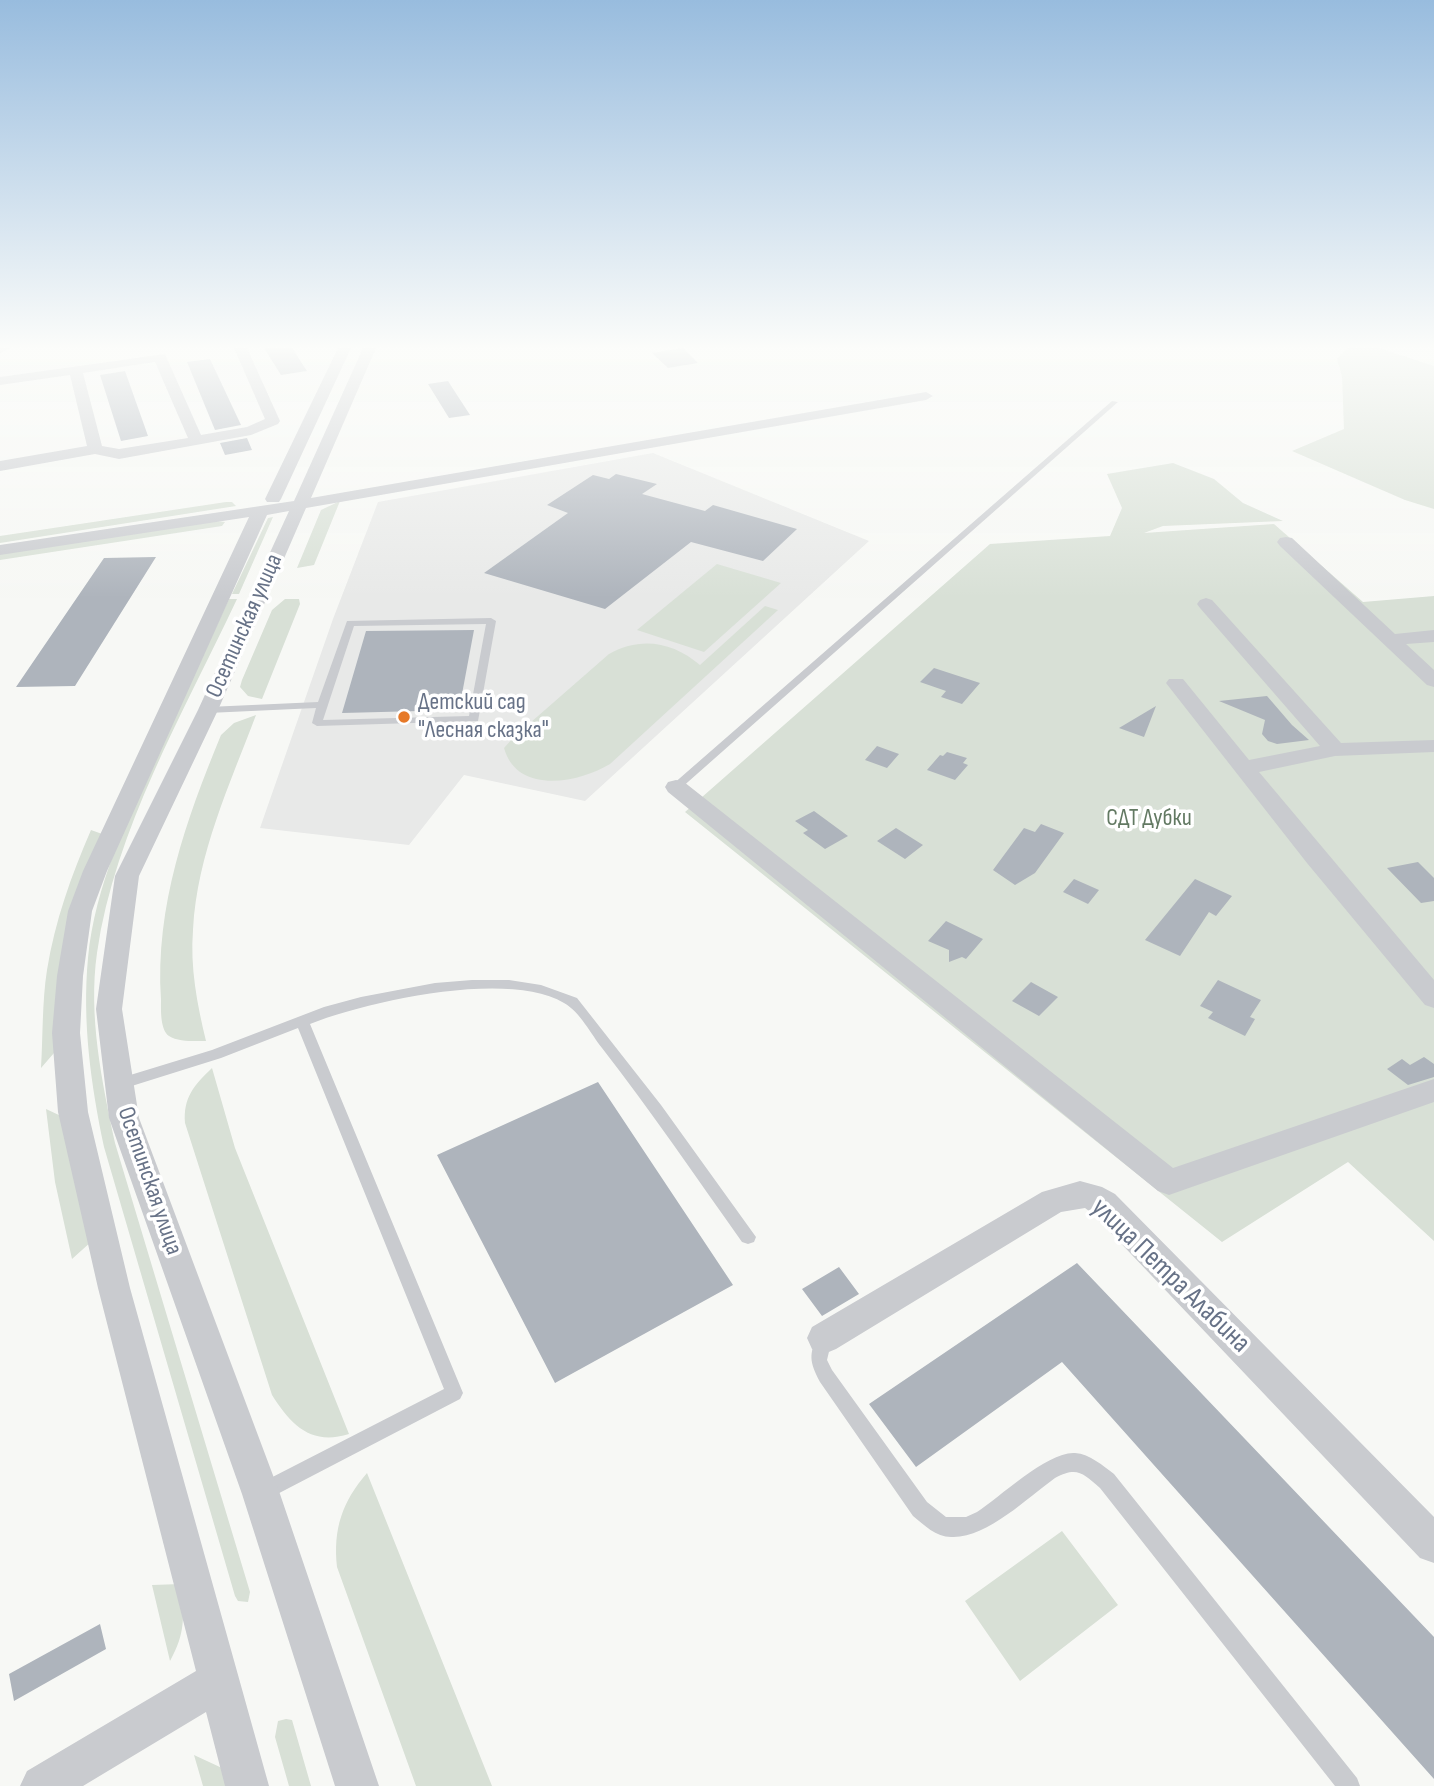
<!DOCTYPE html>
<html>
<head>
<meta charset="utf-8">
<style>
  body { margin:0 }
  canvas { display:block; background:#f7f8f5 }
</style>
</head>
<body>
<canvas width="1434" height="1786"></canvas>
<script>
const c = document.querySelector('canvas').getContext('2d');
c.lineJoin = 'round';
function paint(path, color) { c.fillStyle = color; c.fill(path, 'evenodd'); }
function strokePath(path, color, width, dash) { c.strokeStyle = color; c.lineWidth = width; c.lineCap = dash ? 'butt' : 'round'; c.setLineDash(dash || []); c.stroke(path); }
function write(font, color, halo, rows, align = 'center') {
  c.font = font + ' "Sofia Sans Condensed",sans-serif'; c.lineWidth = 7; c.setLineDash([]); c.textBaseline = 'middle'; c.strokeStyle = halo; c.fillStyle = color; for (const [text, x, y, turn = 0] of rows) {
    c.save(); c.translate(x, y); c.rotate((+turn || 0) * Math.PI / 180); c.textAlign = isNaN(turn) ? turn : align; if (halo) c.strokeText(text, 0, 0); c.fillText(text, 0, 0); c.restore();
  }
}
paint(new Path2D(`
  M653,453L869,541L585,801L464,775L409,845L260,828L333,619L378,502Z`), '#e8e9e8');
paint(new Path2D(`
  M1347,348H1379L1434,366V509L1405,500L1292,451L1344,429L1342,377L1337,359Z
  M1173,463L1214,479L1243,503L1283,521L1163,526L1144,533L1274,524L1363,602L1434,596V1241L1348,1162L1222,1242L685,812L990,544L1110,536L1122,508L1107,474Z
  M340,501L314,565L297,568L321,510Z
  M226,502H232L236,506L0,543V536Z
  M273,517L239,594H232L268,518Z
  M216,521L225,522L222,526L0,560V554Z
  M717,564L781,583L704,652L637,630Z
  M229,599H237C184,712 115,829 97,953C88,1016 102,1082 115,1143L250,1592L248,1602L238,1601L235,1596L104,1147C91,1085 82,1022 88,958C95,886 127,818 158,753C181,702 205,651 229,599Z
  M285,599H299L300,604L262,699L248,696L240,687L242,680L272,610Z
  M765,606L778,610L610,764C579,783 517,795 504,748L514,737L609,654C641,636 673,642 700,665Z
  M256,715C230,784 197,854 193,930C190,967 197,1004 206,1041C194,1041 178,1042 169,1036C160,1030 161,1009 161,1000C155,906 186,820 221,735L234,723Z
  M91,830L105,835L54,1053L41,1068C43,1036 42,1002 47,970C55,921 71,876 91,830Z
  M212,1068L235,1148L349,1434C311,1446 291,1425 272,1395L185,1123C183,1098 194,1085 212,1068Z
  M46,1109L61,1116L92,1241L72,1259L55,1182Z
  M367,1473L492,1786H416L337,1567C333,1529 342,1502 367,1473Z
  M1062,1531L1118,1605L1020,1681L965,1601Z
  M181,1584C184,1617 186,1632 170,1661L152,1585Z
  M286,1719L292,1720L311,1786H289L275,1737L278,1721Z
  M194,1755L222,1768L233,1786H203Z`), '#d8e0d6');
paint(new Path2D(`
  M264,348H292L307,371L281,375Z
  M683,348L698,363L668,368L652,353Z
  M210,359L241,425L215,430L187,362Z
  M125,371L148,436L121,441L100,375Z
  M448,381L470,415L449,418L428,384Z
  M247,438L252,450L225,455L220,443Z
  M616,474L657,484L642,494L705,511L713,505L797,529L763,561L691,542L605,609L484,573L568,513L547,505L593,475L609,479Z
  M156,557L75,686L16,687L104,558Z
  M474,630L459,710L342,713L366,631Z
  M934,668L980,683L962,704L941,697L946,691L920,682Z
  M1267,696L1292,725L1309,740L1277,744L1268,741L1262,734L1265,720L1219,701Z
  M1156,706L1144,737L1119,728Z
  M877,746L899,754L887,768L865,760Z
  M947,752L967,758L963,763L968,765L955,780L927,770L940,755L943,756Z
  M814,811L848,836L825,849L803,833L808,830L795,821Z
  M1041,824L1064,833L1035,873L1015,885L993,870L1024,828L1035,832Z
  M896,828L923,845L905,859L877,841Z
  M1418,862L1434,878V901L1421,903L1387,868Z
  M1074,879L1099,890L1088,904L1063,892Z
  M1195,879L1232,896L1216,916L1209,912L1180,956L1145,940Z
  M946,921L983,939L966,959L962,957L949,962V950L928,941Z
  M1218,980L1261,1000L1250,1017L1255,1019L1245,1036L1208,1018L1213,1012L1200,1006Z
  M1031,982L1058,997L1039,1016L1012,1001Z
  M1424,1057L1434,1064V1077L1408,1085L1387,1069L1402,1059L1410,1065Z
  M598,1082L733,1285L555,1383L437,1155Z
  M1077,1263L1434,1637V1779L1062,1362L916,1467L869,1404Z
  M839,1267L859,1294L822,1316L802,1289Z
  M100,1624L106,1649L14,1701L9,1674Z`), '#aeb4bc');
paint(new Path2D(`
  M1112,401L1118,402L680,789H672L670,787L672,785Z
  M491,618L496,621L478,721L317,726L312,723L316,708L208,713L203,710L208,707L318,702L347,621ZM486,624L469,716L323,720L354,626Z
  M472,980H509L541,985L577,998L661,1105L756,1237L754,1242L748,1244L742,1242C696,1177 651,1111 602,1048C591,1034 580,1012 564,1003C508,970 369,1001 310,1024L463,1393L460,1399L262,1502L255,1500L253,1493L255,1486L444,1389L298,1028L221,1058L119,1090L114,1088L112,1084L114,1080L212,1050L324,1007L361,997L435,983Z
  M824,1331L830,1333L832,1339L827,1360L832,1370L927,1502L946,1517H966L977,1512C1000,1497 1048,1451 1075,1453C1090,1454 1103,1466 1114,1474L1357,1778L1360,1786H1335L1100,1488C1083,1473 1077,1466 1055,1478C1027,1498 986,1539 951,1537C936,1537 924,1525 913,1516L820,1382C809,1361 809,1355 818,1333Z`), '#c9cbcf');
paint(new Path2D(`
  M0,348H10L0,353Z
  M234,348H247L280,421L278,424L251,435L119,459L95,454L0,471V461L87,446L70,375L0,385V377L165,354L201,435L247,427L265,419ZM155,362L188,438L119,449L102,446L83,373Z
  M338,348H351L281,499L279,502H267L265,499Z
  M363,348H376L311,498L926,392L933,396L926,400L306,508L218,710L139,876L122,1009L139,1118L280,1494L379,1786H335L242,1494L109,1118L96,1009L115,876L198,710L289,511L267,515L107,871L92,911L83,976L80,1033L88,1112L130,1288L269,1786H225L206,1712L83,1786H20L27,1771L196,1671L98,1288L58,1112L52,1033L57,976L68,911L83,871L249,517L0,555V545L294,501Z
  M1286,537L1292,538L1395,634L1434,630V642L1406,644L1434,670V687L1427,685L1280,546L1277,542L1280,538Z
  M1206,598L1212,600L1341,743L1434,740V752L1335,756L1259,772L1434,980V1008L1425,1005L1307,863L1166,683L1169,679H1183L1249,760L1320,746L1200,608L1197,604L1200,600Z
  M676,780L684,782L1173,1168L1434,1079V1102L1169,1195L1158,1191L668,792L665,787L668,782Z
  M1080,1181L1102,1187L1115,1194L1434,1517V1563L1420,1558L1093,1214L1085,1208L1061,1212L836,1349L824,1354L812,1349L807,1338L812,1327L1042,1192Z`), '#c9cbcf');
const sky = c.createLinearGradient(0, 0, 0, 598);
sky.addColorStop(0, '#98bcde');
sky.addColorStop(0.58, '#fbfcfa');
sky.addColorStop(1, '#fbfcfa00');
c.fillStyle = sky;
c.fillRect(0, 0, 1434, 598);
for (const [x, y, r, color] of [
  [404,717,7,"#e67928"]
]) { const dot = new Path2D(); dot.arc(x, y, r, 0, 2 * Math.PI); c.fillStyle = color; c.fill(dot); strokePath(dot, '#fff', 2.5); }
write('24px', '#677287', '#fff', [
  ["Осетинская улица",245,626,-66],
  ["Осетинская улица",149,1181,71]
]);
write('24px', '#677287', '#fff', [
  ["Детский сад",418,703],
  ["\"Лесная сказка\"",418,731]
], 'left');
write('24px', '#627962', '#fff', [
  ["СДТ Дубки",1149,819]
]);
write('28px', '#677287', '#fff', [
  ["улица Петра Алабина",1170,1276,44]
]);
</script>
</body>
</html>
